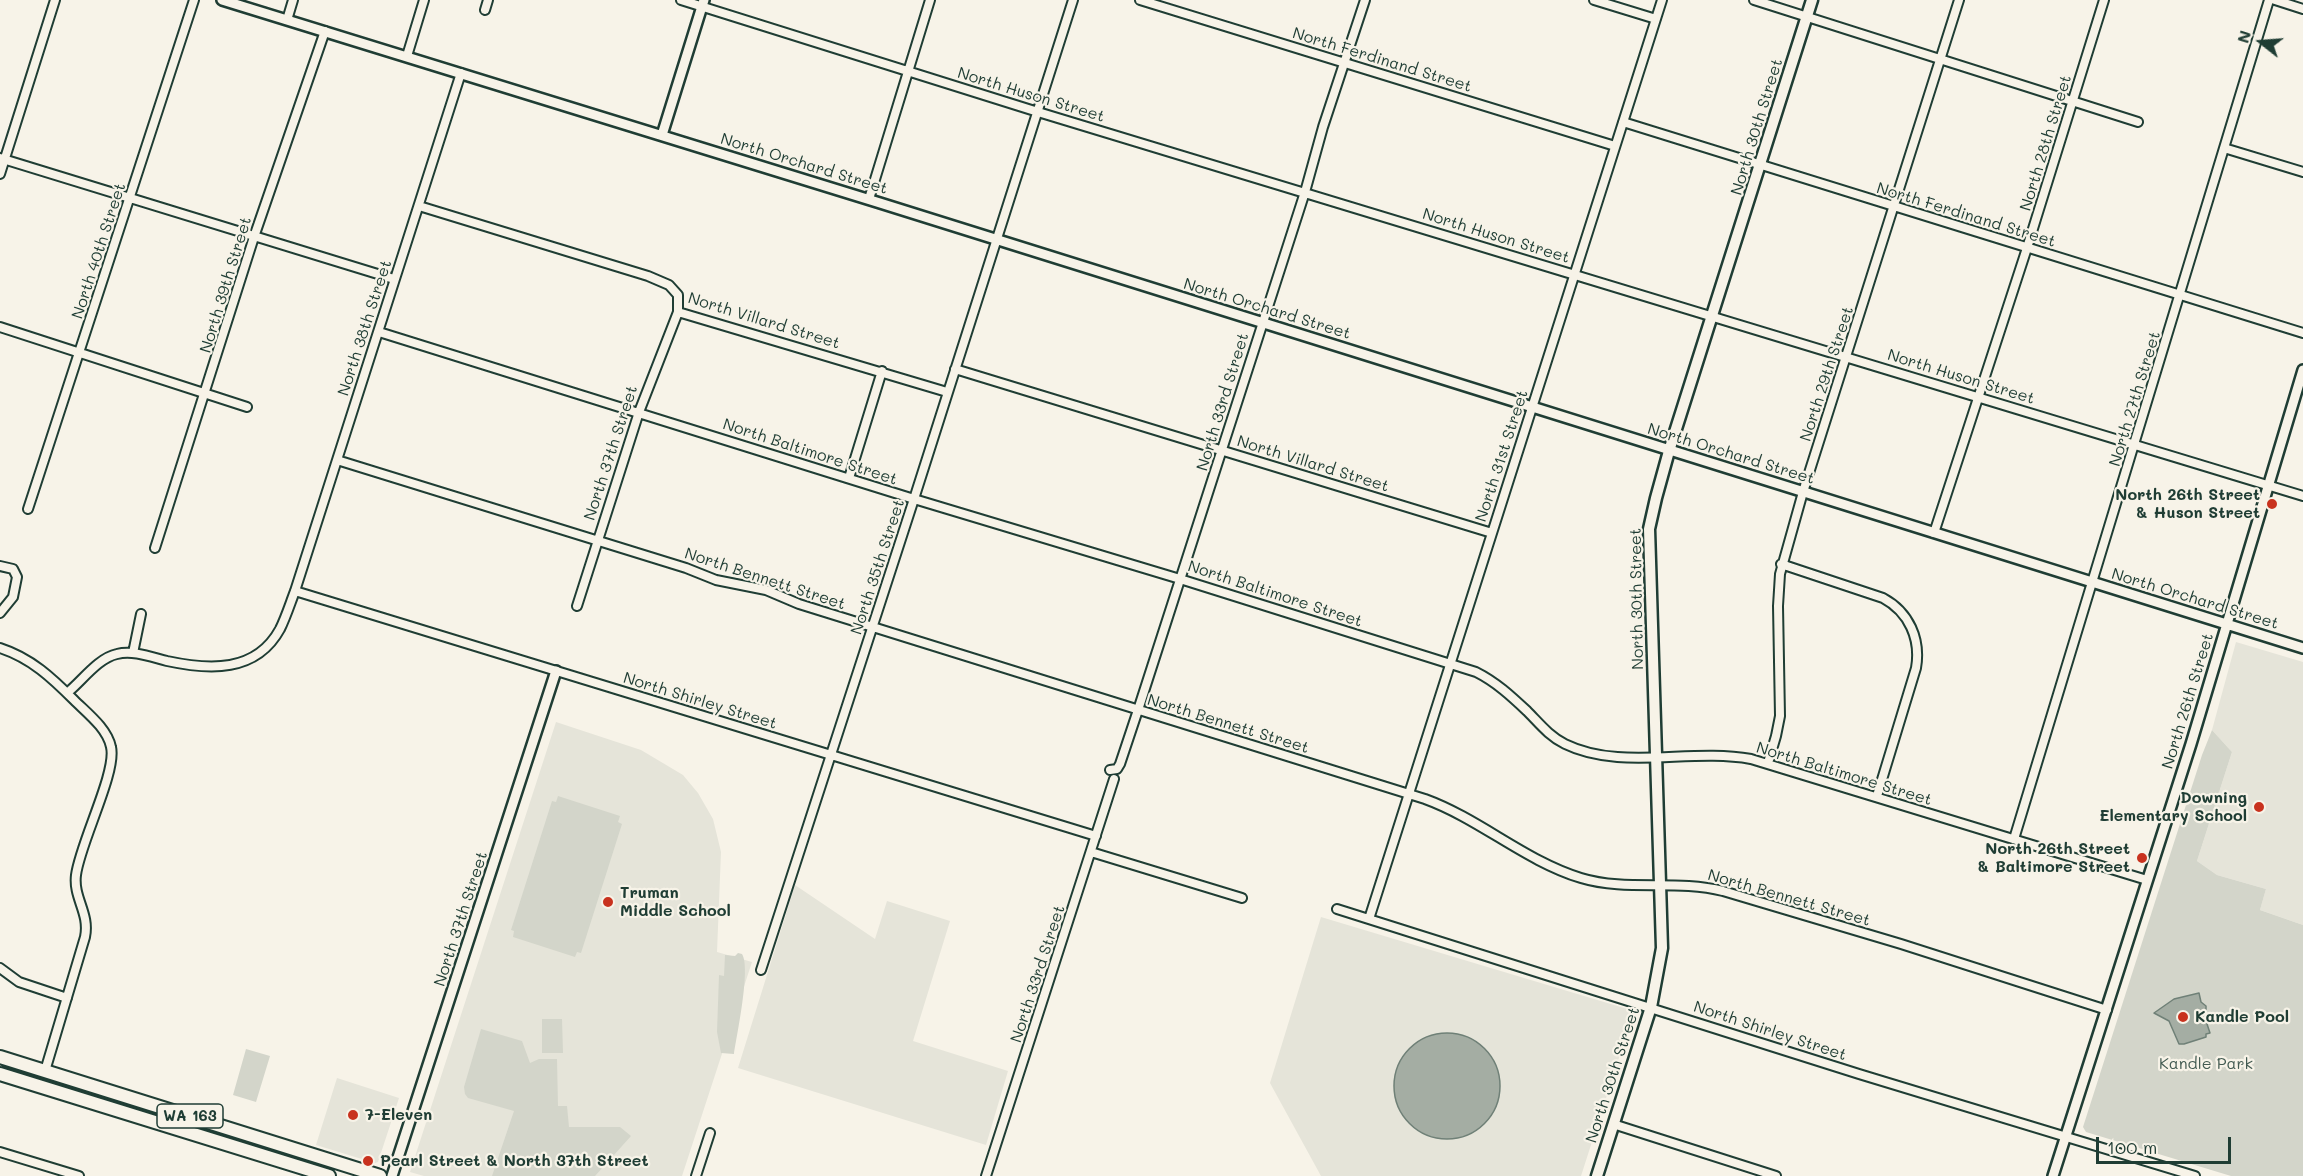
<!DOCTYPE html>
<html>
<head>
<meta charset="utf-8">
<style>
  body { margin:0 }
  #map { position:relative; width:2303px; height:1176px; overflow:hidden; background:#f7f3e8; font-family:Mali,sans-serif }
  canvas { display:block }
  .north { position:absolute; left:2231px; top:12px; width:60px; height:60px; -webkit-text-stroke:4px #f7f3e8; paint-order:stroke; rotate:287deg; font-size:16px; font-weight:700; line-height:24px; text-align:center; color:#1f3d34 }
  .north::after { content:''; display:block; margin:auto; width:21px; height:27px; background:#1f3d34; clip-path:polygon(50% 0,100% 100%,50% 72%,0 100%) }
  .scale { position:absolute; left:2096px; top:1137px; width:135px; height:27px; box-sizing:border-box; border:3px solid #1f3d34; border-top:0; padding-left:8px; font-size:18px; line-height:21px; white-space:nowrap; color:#1f3d34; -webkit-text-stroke:4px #f7f3e8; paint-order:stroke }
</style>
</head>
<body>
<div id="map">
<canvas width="2303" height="1176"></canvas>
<div class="north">N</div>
<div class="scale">100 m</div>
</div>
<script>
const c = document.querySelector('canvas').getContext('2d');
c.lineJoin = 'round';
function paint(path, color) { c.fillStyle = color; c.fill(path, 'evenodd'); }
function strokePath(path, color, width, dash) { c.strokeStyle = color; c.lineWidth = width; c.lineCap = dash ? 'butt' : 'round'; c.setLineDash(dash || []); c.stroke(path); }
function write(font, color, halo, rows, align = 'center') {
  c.font = font + ' Mali,sans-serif'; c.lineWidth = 4.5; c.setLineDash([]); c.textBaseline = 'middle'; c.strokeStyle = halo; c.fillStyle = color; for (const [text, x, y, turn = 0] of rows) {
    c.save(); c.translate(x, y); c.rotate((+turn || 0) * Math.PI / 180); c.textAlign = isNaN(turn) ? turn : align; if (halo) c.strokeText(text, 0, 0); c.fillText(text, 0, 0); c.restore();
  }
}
paint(new Path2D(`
  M2236,642L2303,662V925L2260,910L2266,889L2217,875L2197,861L2232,752L2212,730Z
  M556,722L641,750L683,775L698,793L713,819L721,852L717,952L752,962L682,1176H424L410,1172Z
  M795,885L875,939L887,901L950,921L913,1041L1008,1071L986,1145L738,1068Z
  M1321,917L1634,1011L1581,1176H1321L1270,1083Z
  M337,1078L399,1098L378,1162L375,1163L316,1145Z`), '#e5e4d9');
paint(new Path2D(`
  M2212,730L2232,752L2197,861L2217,875L2266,889L2260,910L2303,925V1176H2231L2086,1132L2083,1127L2202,755Z
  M558,796L620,816L618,822L622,824L581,953L577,952L575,957L513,937L514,931L511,930L552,801L556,802Z
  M738,953L742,954C751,968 737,1034 734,1054L721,1053L717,1032L719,975L724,976L725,955L735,956Z
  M542,1019H562L563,1053H542Z
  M481,1029L522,1041L530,1063L539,1059H557L558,1106H567L569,1127H620L631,1136L595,1176H492L514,1111L468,1098L465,1094L464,1087Z
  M246,1049L270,1056L256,1102L233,1095Z`), '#d3d5ca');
const water = new Path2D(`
  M2199,993L2201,1002L2206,1006V1021L2210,1033L2206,1034V1037L2184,1044H2179L2169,1021L2154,1013L2174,999Z
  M1394 1086a53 53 0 1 1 106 0a53 53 0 1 1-106 0Z`);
paint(water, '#a4ada3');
strokePath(water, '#6f8077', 1.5);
const minor = new Path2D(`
  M681,0L1038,112L2303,496
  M1140,0L1615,146
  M1594,0L1656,19
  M1754,0L2138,122
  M2275,0L2303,9
  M485,10L488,0
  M287,20L293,0
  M407,56L424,0
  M1623,122L2303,333
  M2224,148L2303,172
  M0,158L394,279
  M0,174L55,0
  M869,199L930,0
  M419,206L648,276L669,285L678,295V312L639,412L577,606
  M678,312L947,392
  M0,327L247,407
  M379,332L914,499L1180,579L1476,672C1496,682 1511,696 1527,711C1539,723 1549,736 1565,744C1620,771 1690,748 1751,759L2147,880
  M955,369L1492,533
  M337,460L686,568L716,580L766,590L799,604L1425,799C1480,819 1525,861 1581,878C1627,892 1676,879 1723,891L1901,944L2107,1010
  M849,478L882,371
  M28,509L194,0
  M1934,533L2027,248L2104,0
  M155,548L254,237L325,31
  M1781,564L1883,598C1909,612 1921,639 1916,668L1877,796
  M0,566L13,569L17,577L13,597L0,613
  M295,591L1096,836
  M0,648C31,658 52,678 74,700C87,713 107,728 111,747C117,772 80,843 76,875C73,898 90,913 85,937L45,1071
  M133,653L141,614
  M67,693C82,681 98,658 117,654C133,650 151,657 167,661C209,670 256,673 280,629C286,617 290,604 295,591L461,73
  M1768,763L1776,736L1780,716L1778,606L1780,574L1803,492L1959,0
  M1110,770L1117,769L1120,764L1138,710L1305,192L1323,127L1365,0
  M2014,839L2269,0
  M1091,852L1242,898
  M1337,909L1859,1074L2195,1176
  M1369,919L1662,0
  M0,968L19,982L67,998
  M761,970L914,499L1073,0
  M1613,1124L1776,1176
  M0,1152L79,1176
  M696,1176L710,1133
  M986,1176L1114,779`);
const tertiary = new Path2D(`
  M222,0L880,203L2303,648
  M662,135L704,0
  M392,1176L556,671
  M2053,1176L2191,744L2303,370`);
const secondary = new Path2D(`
  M1597,1176L1651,1007L1662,948L1649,529L1656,498L1669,451L1812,0`);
const primary = new Path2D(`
  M0,1057L380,1176
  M0,1074L329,1176`);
strokePath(minor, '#1f3d34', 12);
strokePath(tertiary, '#1f3d34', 14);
strokePath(secondary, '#1f3d34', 15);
strokePath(primary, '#1f3d34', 16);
strokePath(minor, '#f7f3e8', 8);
strokePath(tertiary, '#f7f3e8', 9);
strokePath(secondary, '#f7f3e8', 10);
strokePath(primary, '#f7f3e8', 12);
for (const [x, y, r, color] of [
  [2272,504,6,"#c8321e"],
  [2259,807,6,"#c8321e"],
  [2142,858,6,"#c8321e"],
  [608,902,6,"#c8321e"],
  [2183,1017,6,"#c8321e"],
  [353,1115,6,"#c8321e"],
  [368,1161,6,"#c8321e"]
]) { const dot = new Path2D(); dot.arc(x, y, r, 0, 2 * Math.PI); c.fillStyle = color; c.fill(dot); strokePath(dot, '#f7f3e8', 2); }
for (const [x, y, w] of [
  [190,1116,66]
]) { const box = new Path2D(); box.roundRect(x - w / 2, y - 12, w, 24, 4.5); c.fillStyle = '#f7f3e8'; c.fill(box); strokePath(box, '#1f3d34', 1.5); }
write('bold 15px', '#1f3d34', null, [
  ["WA 163",190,1116]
]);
write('16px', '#1f3d34', '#f7f3e8', [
  ["North Ferdinand Street",1382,60,17],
  ["North Huson Street",1031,95,17],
  ["North 30th Street",1757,127,-73],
  ["North 28th Street",2046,143,-73],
  ["North Orchard Street",804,164,17],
  ["North Ferdinand Street",1966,215,17],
  ["North Huson Street",1496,236,17],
  ["North 40th Street",99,251,-72],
  ["North 39th Street",226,285,-73],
  ["North Orchard Street",1267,309,17],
  ["North Villard Street",764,321,17],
  ["North 38th Street",365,328,-72],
  ["North 29th Street",1827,374,-72],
  ["North Huson Street",1961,377,17],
  ["North 27th Street",2135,399,-73],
  ["North 33rd Street",1223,402,-73],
  ["North Baltimore Street",810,452,18],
  ["North 37th Street",611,453,-72],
  ["North Orchard Street",1731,454,17],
  ["North 31st Street",1502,456,-72],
  ["North Villard Street",1313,464,17],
  ["North 35th Street",878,567,-72],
  ["North Bennett Street",765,579,18],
  ["North Baltimore Street",1275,594,18],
  ["North 30th Street",1637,599,-91],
  ["North Orchard Street",2195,599,17],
  ["North Shirley Street",700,701,17],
  ["North 26th Street",2188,701,-73],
  ["North Bennett Street",1228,724,17],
  ["North Baltimore Street",1844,774,17],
  ["North Bennett Street",1789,898,16],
  ["North 37th Street",461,919,-72],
  ["North 33rd Street",1038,974,-72],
  ["North Shirley Street",1770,1031,18],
  ["North 30th Street",1613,1075,-72]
]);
write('bold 16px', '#1f3d34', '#f7f3e8', [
  ["North 26th Street",2260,495,"right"],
  ["& Huson Street",2260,513,"right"],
  ["Downing",2247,798,"right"],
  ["Elementary School",2247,816,"right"],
  ["North 26th Street",2130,849,"right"],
  ["& Baltimore Street",2130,867,"right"],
  ["Truman",620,893],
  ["Middle School",620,911],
  ["Kandle Pool",2195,1017],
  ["7-Eleven",365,1115],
  ["Pearl Street & North 37th Street",380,1161]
], 'left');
write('16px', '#435b52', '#f7f3e8', [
  ["Kandle Park",2206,1064]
]);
</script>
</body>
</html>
